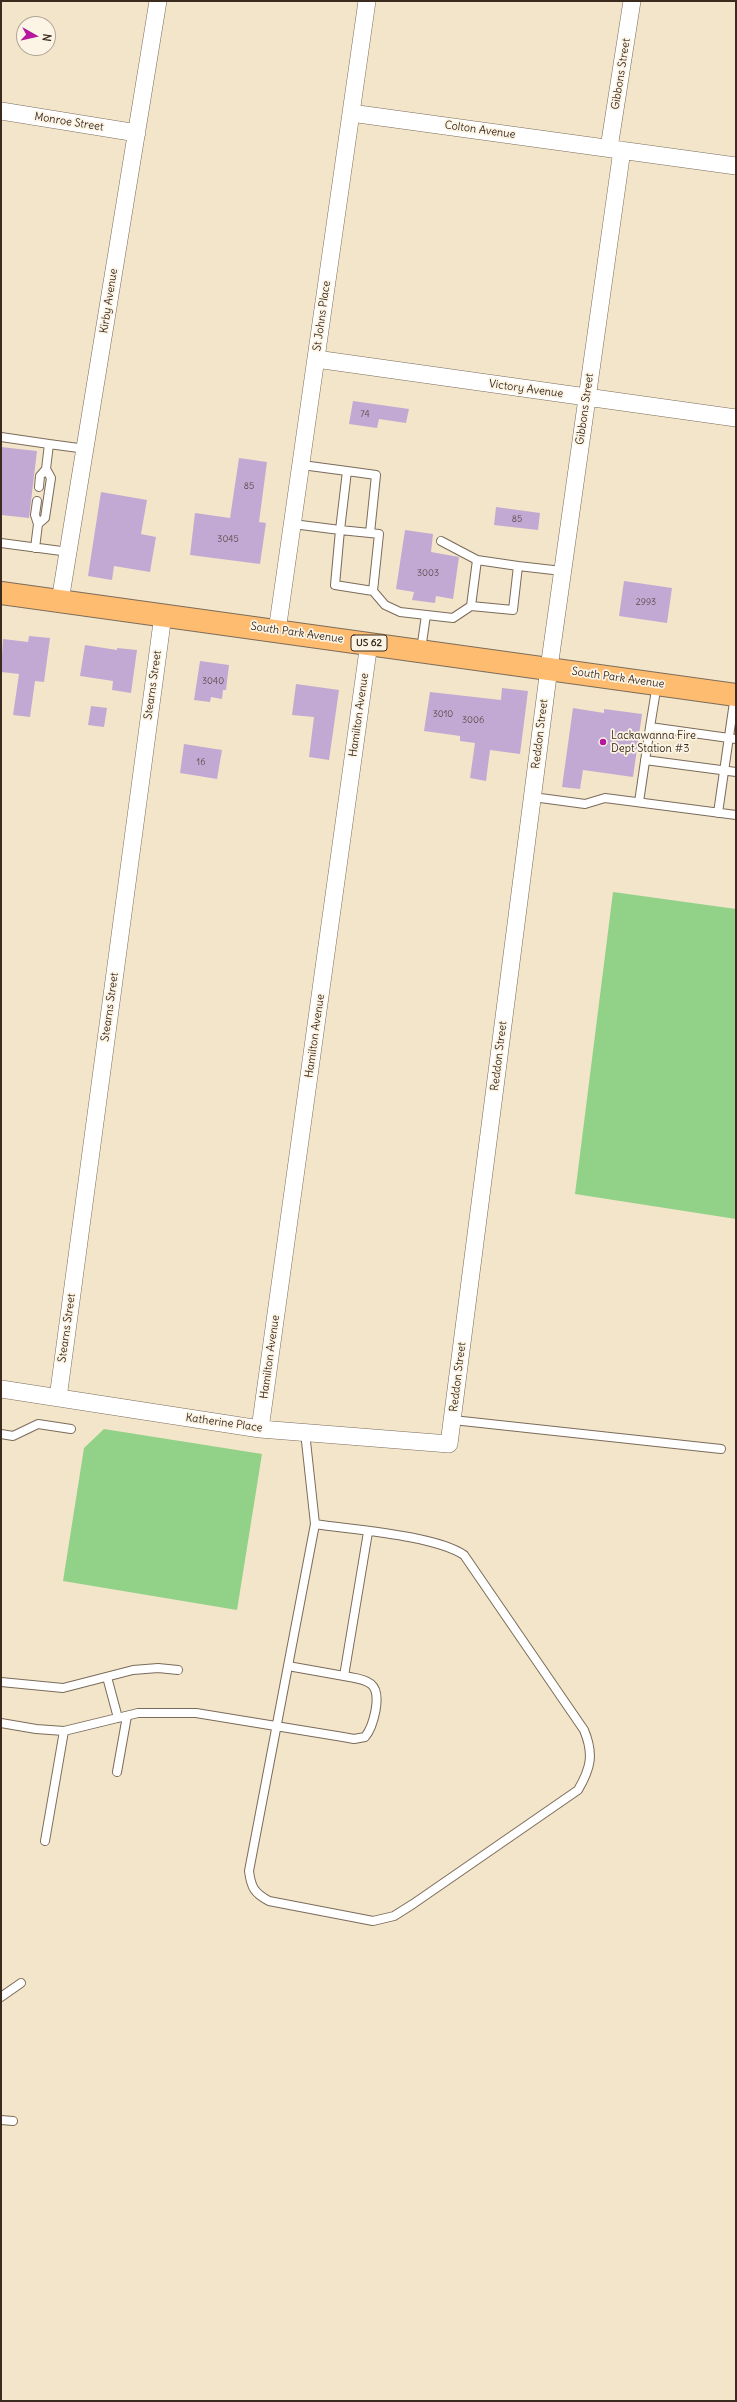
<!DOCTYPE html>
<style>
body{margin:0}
#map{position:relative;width:737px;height:2402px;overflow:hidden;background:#f3e5c9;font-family:Delius,sans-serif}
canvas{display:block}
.frame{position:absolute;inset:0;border:2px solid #3b2a1e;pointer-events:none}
.north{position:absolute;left:16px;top:16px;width:40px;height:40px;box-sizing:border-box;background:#fcf5e5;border:1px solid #afa495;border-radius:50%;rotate:98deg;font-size:11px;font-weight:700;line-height:16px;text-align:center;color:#3b2a1e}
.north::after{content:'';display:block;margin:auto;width:14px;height:18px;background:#b5179e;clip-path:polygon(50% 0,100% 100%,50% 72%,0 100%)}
</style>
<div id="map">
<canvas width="737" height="2402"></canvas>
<div class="frame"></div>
<div class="north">N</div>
</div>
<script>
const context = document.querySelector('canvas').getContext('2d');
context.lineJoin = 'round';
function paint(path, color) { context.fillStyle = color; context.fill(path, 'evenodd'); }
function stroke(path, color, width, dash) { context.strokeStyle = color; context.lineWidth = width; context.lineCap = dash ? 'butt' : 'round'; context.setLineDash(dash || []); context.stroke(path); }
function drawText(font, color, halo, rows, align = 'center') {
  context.font = font + ' Delius,sans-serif'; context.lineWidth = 3.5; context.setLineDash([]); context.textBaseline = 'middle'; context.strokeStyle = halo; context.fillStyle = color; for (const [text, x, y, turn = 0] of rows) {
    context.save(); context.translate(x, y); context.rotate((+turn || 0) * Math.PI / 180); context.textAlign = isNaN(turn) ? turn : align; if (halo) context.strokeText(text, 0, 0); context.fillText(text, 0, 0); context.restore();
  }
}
paint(new Path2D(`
 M 613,892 L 736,909 L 736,1219 L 575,1194 Z
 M 104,1429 L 262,1454 L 237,1610 L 63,1581 L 84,1448 Z`), '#92d288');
paint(new Path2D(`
 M 353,401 L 409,409 L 406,423 L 379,419 L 377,428 L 349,424 Z
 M 1,447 L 37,451 L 29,518 L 1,515 Z
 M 239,458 L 267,462 L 259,522 L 266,523 L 260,564 L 190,555 L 195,513 L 230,518 Z
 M 101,492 L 147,500 L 141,534 L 156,537 L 150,572 L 114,566 L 112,580 L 88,576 Z
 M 496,507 L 540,513 L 538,530 L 494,525 Z
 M 405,530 L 433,534 L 431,552 L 459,557 L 453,599 L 436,596 L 435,603 L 412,600 L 414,592 L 396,589 Z
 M 624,581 L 672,588 L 667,623 L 619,616 Z
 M 29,636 L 50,638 L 44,682 L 35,681 L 30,717 L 13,715 L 19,674 L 1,672 L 3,639 L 28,642 Z
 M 85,645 L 117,650 L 117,648 L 137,650 L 131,693 L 112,690 L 113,681 L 80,676 Z
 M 200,661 L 229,665 L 226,690 L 223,690 L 222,699 L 211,697 L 210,702 L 194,700 Z
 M 296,684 L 339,690 L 329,760 L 309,757 L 314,717 L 292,715 Z
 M 502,688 L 528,691 L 520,754 L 490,750 L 486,781 L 470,778 L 475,743 L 460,741 L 460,736 L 424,731 L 430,692 L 501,700 Z
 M 91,706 L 107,708 L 104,727 L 88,725 Z
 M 573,708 L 604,713 L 604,709 L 642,714 L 633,777 L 583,770 L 580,789 L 562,787 Z
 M 184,744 L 222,750 L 217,779 L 180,773 Z`), '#c2a9d3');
const service = new Path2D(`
 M 1,437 L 49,444
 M 302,465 L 347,471
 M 39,487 L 40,476 L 46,469 L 49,444 L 86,449
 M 38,524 L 45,518 L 51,478 L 46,469
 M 293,524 L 340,530 L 347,471 L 376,475 L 370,533 L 379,534 L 373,591 L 335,585 L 340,530 L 370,533
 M 1,543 L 69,552
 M 35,548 L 38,524 L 35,515 L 37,501
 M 518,566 L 562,571
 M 373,591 L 385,605 L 400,612 L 453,618 L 471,606 L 513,610 L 518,566 L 477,560 L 441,541
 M 471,606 L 477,560
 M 421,650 L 426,615
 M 650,727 L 657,684
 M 645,760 L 736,772
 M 533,797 L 585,804 L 605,798 L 736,815
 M 639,802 L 650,727 L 736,739
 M 718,813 L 735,695
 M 453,1420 L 721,1449
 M 305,1432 L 315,1524 L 249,1871 C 251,1887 254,1893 269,1901 L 373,1921 L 394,1916 L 413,1904 L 578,1790 C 591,1768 594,1754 584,1730 L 464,1555 C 434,1535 354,1530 315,1524
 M 1,1434 L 13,1436 L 38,1424 L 71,1429
 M 288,1666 L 344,1676 L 368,1532
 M 107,1677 L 118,1718
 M 1,1682 L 63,1688 L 133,1670 L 158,1668 L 178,1670
 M 1,1723 L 36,1729 L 64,1731 L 138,1713 L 196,1713 L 343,1737 L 354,1739 L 365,1737 C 373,1727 383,1694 371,1684 C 363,1678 353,1678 344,1676
 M 117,1772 L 127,1716
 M 45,1841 L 64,1731
 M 1,1997 L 21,1983
 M 1,2120 L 13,2121`);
const minor = new Path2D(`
 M 1,111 L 137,133
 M 351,113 L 736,166
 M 609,148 L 632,1
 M 316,359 L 736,418
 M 60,601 L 158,1
 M 277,631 L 367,1
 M 1,1389 L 260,1429 L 449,1444 L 549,668 L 622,150
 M 58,1398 L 163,615
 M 260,1429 L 369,643`);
const primary = new Path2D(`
 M 1,593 L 736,695`);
stroke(service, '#7b6b5a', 10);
stroke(minor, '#7b6b5a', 18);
stroke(primary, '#7b6b5a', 24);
stroke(service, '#fff', 8);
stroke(minor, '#fff', 17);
stroke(primary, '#febc70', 22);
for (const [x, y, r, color] of [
 [603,742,4,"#b5179e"]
]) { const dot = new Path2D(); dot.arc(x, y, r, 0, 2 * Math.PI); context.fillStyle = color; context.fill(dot); stroke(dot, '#fcf5e5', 1.5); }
drawText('9px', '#5d4a4b', null, [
 ["74",365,414],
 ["85",249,486],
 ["85",517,519],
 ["3045",228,539],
 ["3003",428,573],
 ["2993",646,602],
 ["3040",213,681],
 ["3010",443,714],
 ["3006",473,720],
 ["16",201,762]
]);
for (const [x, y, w] of [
 [369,643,36]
]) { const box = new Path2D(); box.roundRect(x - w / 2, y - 8, w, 16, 3); context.fillStyle = '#fcf5e5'; context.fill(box); stroke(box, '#3b2a1e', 1); }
drawText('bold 10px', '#3b2a1e', null, [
 ["US 62",369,643]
]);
drawText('11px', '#3b2a1e', '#fcf5e5', [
 ["Gibbons Street",621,74,-81],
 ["Monroe Street",69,122,9],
 ["Colton Avenue",480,130,8],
 ["Kirby Avenue",109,301,-81],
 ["St Johns Place",322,316,-82],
 ["Victory Avenue",526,389,8],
 ["Gibbons Street",585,409,-82],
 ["South Park Avenue",297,633,8],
 ["South Park Avenue",618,678,8],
 ["Stearns Street",153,685,-82],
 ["Hamilton Avenue",359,715,-82],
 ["Reddon Street",540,734,-83],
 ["Stearns Street",110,1007,-82],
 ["Hamilton Avenue",315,1036,-82],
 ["Reddon Street",499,1056,-83],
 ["Stearns Street",67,1328,-82],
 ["Hamilton Avenue",270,1357,-82],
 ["Reddon Street",458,1377,-83],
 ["Katherine Place",224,1423,8]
]);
drawText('11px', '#3b2a1e', '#fcf5e5', [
 ["Lackawanna Fire",611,736],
 ["Dept Station #3",611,749]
], 'left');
</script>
